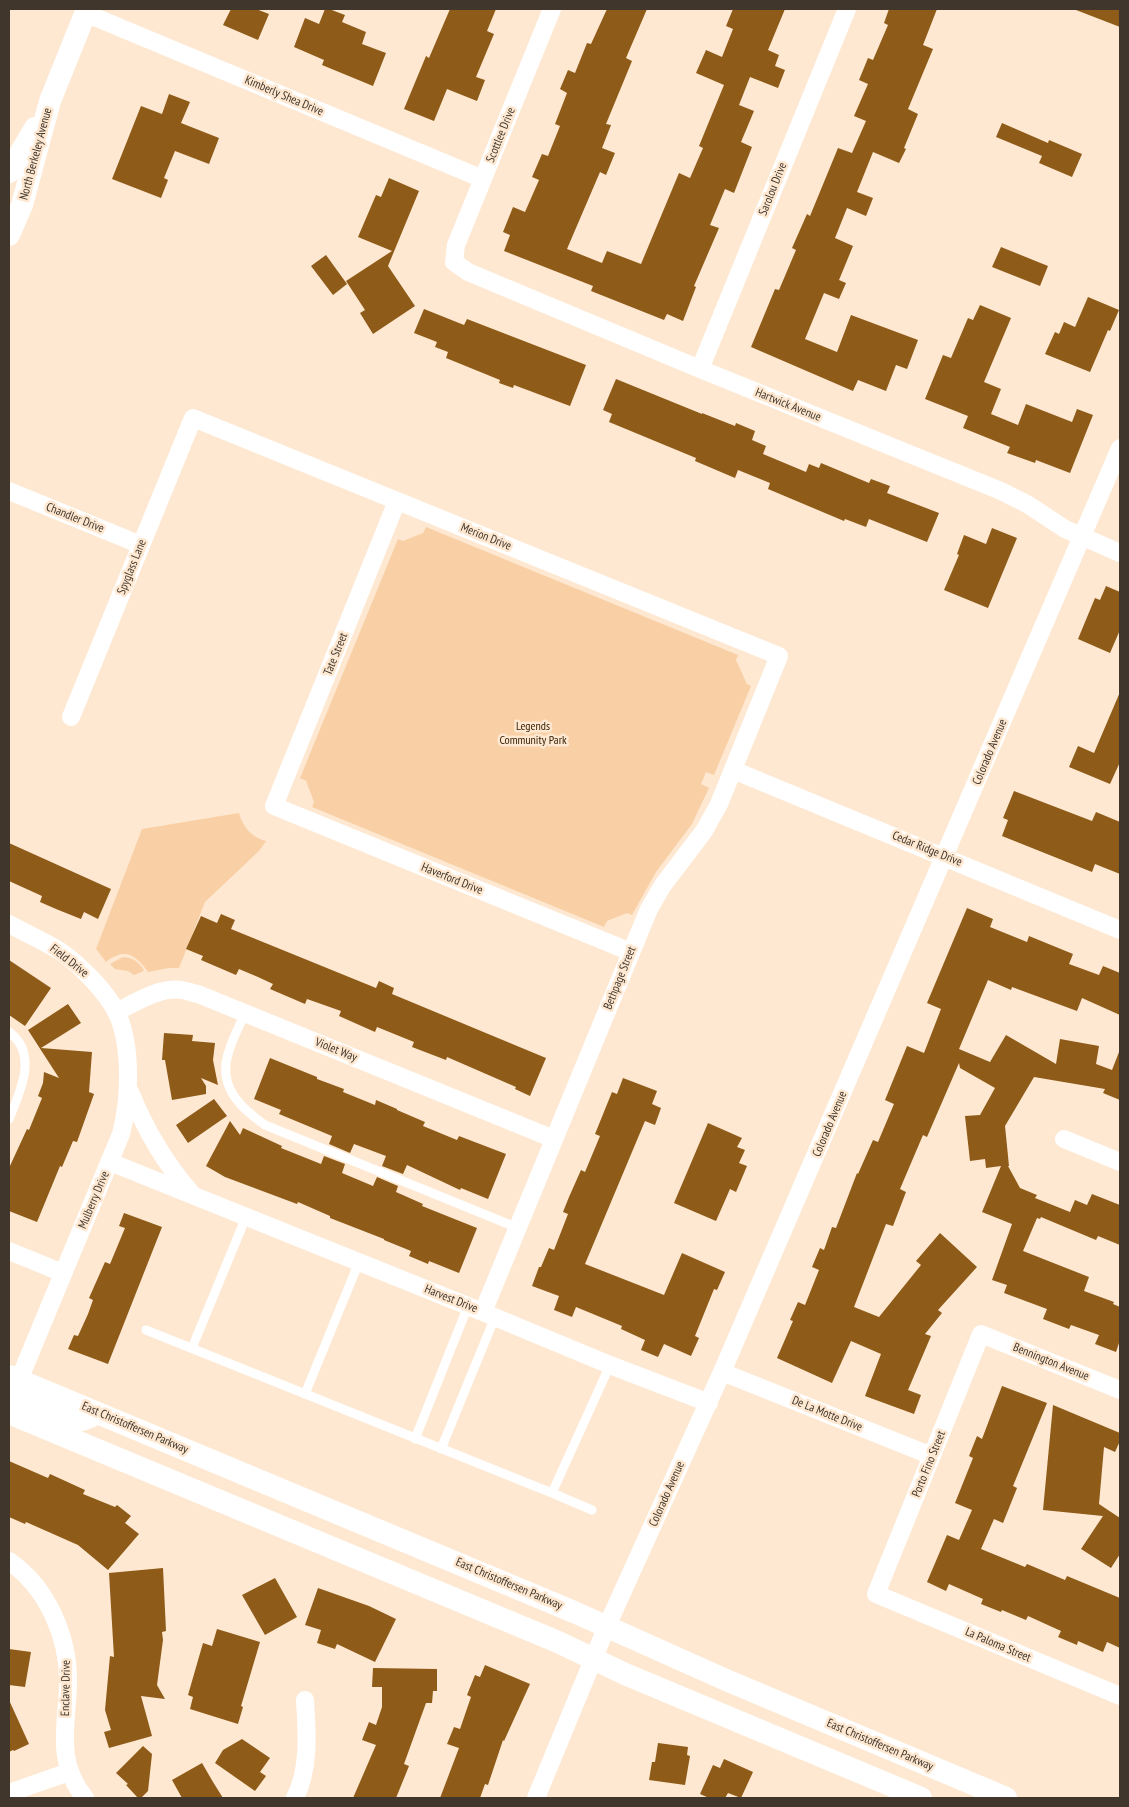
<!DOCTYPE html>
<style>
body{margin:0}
#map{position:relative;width:1129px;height:1807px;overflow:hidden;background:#fee8d1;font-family:"PT Sans Narrow",sans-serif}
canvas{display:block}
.frame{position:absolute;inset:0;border:10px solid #41362b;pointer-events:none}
</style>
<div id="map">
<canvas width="1129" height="1807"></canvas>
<div class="frame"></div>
</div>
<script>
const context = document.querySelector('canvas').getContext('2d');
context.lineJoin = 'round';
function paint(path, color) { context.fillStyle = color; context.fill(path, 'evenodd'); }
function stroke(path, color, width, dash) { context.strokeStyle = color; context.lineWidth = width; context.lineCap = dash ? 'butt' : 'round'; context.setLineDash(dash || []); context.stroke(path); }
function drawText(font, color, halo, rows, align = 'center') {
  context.font = font + ' "PT Sans Narrow",sans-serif'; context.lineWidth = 5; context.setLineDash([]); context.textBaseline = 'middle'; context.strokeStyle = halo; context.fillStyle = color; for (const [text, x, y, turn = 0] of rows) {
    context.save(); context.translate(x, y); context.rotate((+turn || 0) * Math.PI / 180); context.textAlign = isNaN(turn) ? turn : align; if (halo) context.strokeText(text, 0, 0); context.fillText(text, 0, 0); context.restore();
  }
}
paint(new Path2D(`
 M 426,527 L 738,655 L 736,660 L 747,684 L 751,686 L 714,775 L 706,772 L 701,784 L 709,788 L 692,824 L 656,872 L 632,915 L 627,913 L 607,921 L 604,927 L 312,807 L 314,802 L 306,781 L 300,778 L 398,539 L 403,541 L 423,533 Z
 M 239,813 C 243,827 251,837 266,841 L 259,851 L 205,902 L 179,968 L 169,968 L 148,972 C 136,955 125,947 106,962 L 96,949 L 142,829 Z
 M 123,957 C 133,958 140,962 144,971 L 134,975 L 128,971 L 115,969 L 110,964 Z`), '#f9d0a6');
paint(new Path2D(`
 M 231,9 L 256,9 L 269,14 L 258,40 L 223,25 Z
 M 325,9 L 329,9 L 345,15 L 342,22 L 366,32 L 362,44 L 386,53 L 373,86 L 322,65 L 324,60 L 294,47 L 305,18 L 319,24 Z
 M 450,9 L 496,9 L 487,31 L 494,34 L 476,77 L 485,80 L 477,101 L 447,89 L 434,121 L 404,109 L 426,56 L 429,58 Z
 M 607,9 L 647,9 L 626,58 L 632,61 L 606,124 L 611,125 L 602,148 L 615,153 L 606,175 L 600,172 L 567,249 L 602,263 L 607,251 L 641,264 L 679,173 L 690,178 L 703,148 L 699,146 L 724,85 L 696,73 L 706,50 L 722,57 L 733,29 L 726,26 L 733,9 L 785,9 L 768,50 L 779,55 L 775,66 L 785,70 L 778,88 L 750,77 L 739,105 L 754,111 L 741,142 L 752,147 L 734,193 L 725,189 L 710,225 L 719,228 L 694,286 L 696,287 L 683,321 L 667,314 L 664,320 L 591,291 L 593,286 L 504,251 L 510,235 L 503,232 L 513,207 L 525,212 L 539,180 L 532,177 L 542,154 L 548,156 L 560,126 L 555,124 L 567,93 L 560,89 L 568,70 L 575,73 L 587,43 L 591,44 Z
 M 889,9 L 937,9 L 923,45 L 933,49 L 908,109 L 918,114 L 904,148 L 906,149 L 899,163 L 873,152 L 857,192 L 873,198 L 866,216 L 847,208 L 835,238 L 853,246 L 839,280 L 846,283 L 839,299 L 824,293 L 805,339 L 837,352 L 851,315 L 918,340 L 907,369 L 896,365 L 886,391 L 858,380 L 853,391 L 751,347 L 775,289 L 779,290 L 796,250 L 792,248 L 807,214 L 810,216 L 838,148 L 852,153 L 866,121 L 854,116 L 868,84 L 859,80 L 868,58 L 873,60 L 888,25 L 884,23 Z
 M 1076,9 L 1120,9 L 1120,27 L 1076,10 Z
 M 169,94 L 190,102 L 181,123 L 219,138 L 209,164 L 175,151 L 164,178 L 168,180 L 161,198 L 112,179 L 141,106 L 162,114 Z
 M 1002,123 L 1048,143 L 1049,140 L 1082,154 L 1072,177 L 1039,163 L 1042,156 L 996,137 Z
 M 389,178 L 419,191 L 388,266 L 415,306 L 373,334 L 360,313 L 365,310 L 346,281 L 392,251 L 358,237 L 376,195 L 381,197 Z
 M 1001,247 L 1048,266 L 1040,286 L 992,267 Z
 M 326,255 L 347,284 L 333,295 L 311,266 Z
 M 1088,297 L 1119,310 L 1110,331 L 1108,330 L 1090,372 L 1045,354 L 1055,332 L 1059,334 L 1064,322 L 1075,327 Z
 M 980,305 L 1011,318 L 984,382 L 1001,389 L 991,414 L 1018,425 L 1026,404 L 1072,422 L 1077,409 L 1093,415 L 1070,473 L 1036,460 L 1035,463 L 1007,453 L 1010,447 L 963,428 L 968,416 L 925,399 L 943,355 L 951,358 L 968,318 L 973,320 Z
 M 424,309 L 464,325 L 467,319 L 586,365 L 570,406 L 514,385 L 513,388 L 499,383 L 500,380 L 446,358 L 448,352 L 435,347 L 437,342 L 414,333 Z
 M 616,379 L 702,414 L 702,413 L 735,426 L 736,423 L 755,431 L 752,440 L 766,446 L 763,454 L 806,472 L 809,464 L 819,468 L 821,463 L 869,483 L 871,479 L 890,486 L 887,493 L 939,513 L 927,542 L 869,519 L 866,527 L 845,519 L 844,521 L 768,489 L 770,483 L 738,470 L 735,478 L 695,461 L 696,458 L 609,422 L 612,414 L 603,410 Z
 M 992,528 L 1017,538 L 988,608 L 944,590 L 959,555 L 957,554 L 964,535 L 986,544 Z
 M 1106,586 L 1120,592 L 1120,630 L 1110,653 L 1078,639 L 1095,598 L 1100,600 Z
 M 1120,692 L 1120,762 L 1110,784 L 1069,767 L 1078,746 L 1094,753 Z
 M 1014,791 L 1092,821 L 1096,812 L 1120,822 L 1120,874 L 1095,864 L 1092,872 L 1002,836 L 1008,820 L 1003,818 Z
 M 9,843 L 111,889 L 98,919 L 84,912 L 81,919 L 56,909 L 40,902 L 42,896 L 9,881 Z
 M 967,908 L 993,919 L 990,927 L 1027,942 L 1029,936 L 1073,954 L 1069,964 L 1099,975 L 1103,966 L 1120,973 L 1120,1015 L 1082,998 L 1077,1011 L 1012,987 L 1011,990 L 988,980 L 959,1049 L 990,1062 L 1006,1035 L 1056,1064 L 1060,1039 L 1099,1046 L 1096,1064 L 1112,1070 L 1119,1052 L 1120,1052 L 1120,1100 L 1103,1093 L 1105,1089 L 1034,1077 L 1005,1126 L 1009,1166 L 1008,1166 L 1020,1188 L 1037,1195 L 1035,1198 L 1070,1212 L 1075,1200 L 1087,1205 L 1092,1194 L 1120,1205 L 1120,1245 L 1098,1236 L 1096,1240 L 1041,1217 L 1040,1219 L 1037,1218 L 1023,1251 L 1089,1277 L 1084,1291 L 1114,1302 L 1113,1304 L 1120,1307 L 1120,1340 L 1116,1352 L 1095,1344 L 1099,1335 L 1071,1325 L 1069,1329 L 1043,1319 L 1047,1309 L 1004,1293 L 1007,1285 L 992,1280 L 1012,1224 L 982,1212 L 1001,1166 L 986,1168 L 985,1159 L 970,1161 L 965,1116 L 980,1115 L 995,1088 L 960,1068 L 959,1063 L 927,1137 L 923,1135 L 900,1189 L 906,1192 L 893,1226 L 886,1224 L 854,1307 L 879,1317 L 921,1265 L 916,1261 L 940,1233 L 977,1267 L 938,1310 L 942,1313 L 925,1334 L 931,1336 L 908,1390 L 921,1395 L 914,1414 L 865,1396 L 881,1354 L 851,1341 L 832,1383 L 777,1358 L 793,1321 L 790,1320 L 798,1302 L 805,1305 L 819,1270 L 812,1267 L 820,1248 L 824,1250 L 832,1227 L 836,1228 L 857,1173 L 858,1174 L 873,1140 L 878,1142 L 894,1104 L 885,1100 L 907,1046 L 924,1053 L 941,1009 L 927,1003 Z
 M 221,914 L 235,920 L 231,929 L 376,988 L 379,981 L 394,988 L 392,994 L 546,1058 L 530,1096 L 515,1089 L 516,1087 L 447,1057 L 446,1060 L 412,1047 L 414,1042 L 377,1027 L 375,1032 L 339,1016 L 341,1011 L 307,999 L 305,1004 L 270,989 L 273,984 L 258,977 L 239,969 L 236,975 L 201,960 L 203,956 L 186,949 L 201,916 L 217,923 Z
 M 9,960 L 51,988 L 25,1026 L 9,1015 Z
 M 68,1004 L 81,1023 L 41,1048 L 92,1052 L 89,1092 L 94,1094 L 77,1142 L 73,1141 L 62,1167 L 60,1166 L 37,1222 L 9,1211 L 9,1168 L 27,1129 L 29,1130 L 42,1098 L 38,1096 L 43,1083 L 44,1072 L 59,1078 L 28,1030 Z
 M 164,1033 L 193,1035 L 192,1041 L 215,1043 L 213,1060 L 218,1085 L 201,1078 L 206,1086 L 206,1094 L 172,1100 L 165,1060 L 162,1060 Z
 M 270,1058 L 317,1077 L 317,1079 L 344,1089 L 343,1092 L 375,1105 L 376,1100 L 397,1109 L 397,1110 L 425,1122 L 423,1126 L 457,1140 L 459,1136 L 506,1154 L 488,1199 L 461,1188 L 460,1190 L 407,1165 L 403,1174 L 382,1166 L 386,1156 L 354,1144 L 350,1153 L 329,1144 L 332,1136 L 279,1114 L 281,1110 L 254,1099 Z
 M 623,1078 L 657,1091 L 652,1104 L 661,1108 L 655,1125 L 645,1121 L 585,1264 L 664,1295 L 682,1253 L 725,1272 L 717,1290 L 714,1289 L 695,1336 L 699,1338 L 691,1356 L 664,1344 L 658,1357 L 641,1350 L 645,1340 L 621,1329 L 622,1326 L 576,1307 L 572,1317 L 554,1310 L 559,1296 L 532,1286 L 539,1267 L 541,1267 L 549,1248 L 554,1250 L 568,1214 L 563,1212 L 569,1197 L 581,1170 L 585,1172 L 600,1136 L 595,1134 L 612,1092 L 617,1094 Z
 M 214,1099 L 227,1116 L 188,1143 L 176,1125 Z
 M 230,1121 L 240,1135 L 243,1128 L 282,1146 L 281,1148 L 321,1164 L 324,1156 L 345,1164 L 342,1173 L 373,1186 L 377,1177 L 398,1186 L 396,1192 L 423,1204 L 422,1206 L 477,1228 L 459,1273 L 429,1261 L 428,1264 L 409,1256 L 411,1251 L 384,1240 L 384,1239 L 330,1218 L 330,1216 L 298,1202 L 297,1204 L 225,1177 L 206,1166 Z
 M 708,1123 L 742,1138 L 737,1147 L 745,1150 L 739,1163 L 747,1166 L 736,1192 L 730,1189 L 716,1221 L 674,1203 Z
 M 124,1213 L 162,1227 L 108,1364 L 68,1349 L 74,1335 L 78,1336 L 88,1314 L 93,1300 L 89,1298 L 105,1262 L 110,1264 L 125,1228 L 119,1226 Z
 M 1002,1386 L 1047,1403 L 1013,1486 L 1017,1488 L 1003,1523 L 994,1519 L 981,1549 L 1025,1567 L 1027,1564 L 1065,1580 L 1067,1576 L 1120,1598 L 1120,1648 L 1107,1642 L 1103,1652 L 1078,1641 L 1077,1645 L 1058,1637 L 1061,1631 L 1028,1616 L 1026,1620 L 1002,1610 L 1001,1612 L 981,1604 L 983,1599 L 949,1584 L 946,1591 L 927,1582 L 947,1535 L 959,1540 L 972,1510 L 955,1503 L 973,1458 L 969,1456 L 977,1436 L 982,1439 Z
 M 1053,1405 L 1120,1433 L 1120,1441 L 1115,1452 L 1104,1447 L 1099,1504 L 1120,1518 L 1120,1554 L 1111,1568 L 1081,1549 L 1103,1516 L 1043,1510 Z
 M 9,1461 L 48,1478 L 50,1474 L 85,1490 L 83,1494 L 115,1507 L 117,1505 L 131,1516 L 125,1523 L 139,1534 L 108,1570 L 78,1545 L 26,1522 L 25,1524 L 9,1517 Z
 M 163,1568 L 166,1631 L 162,1632 L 163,1640 L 157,1685 L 165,1699 L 141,1696 L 152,1736 L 109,1748 L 104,1732 L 111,1730 L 105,1710 L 110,1656 L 114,1657 L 109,1573 Z
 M 275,1578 L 297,1617 L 265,1635 L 242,1595 Z
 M 318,1588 L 369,1606 L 396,1619 L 375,1662 L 337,1644 L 335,1649 L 317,1643 L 321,1630 L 305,1625 Z
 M 217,1629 L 260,1642 L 241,1706 L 243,1707 L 238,1724 L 190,1709 L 193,1697 L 188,1695 L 203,1643 L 212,1646 Z
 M 9,1649 L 31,1652 L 25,1687 L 9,1685 Z
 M 485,1665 L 530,1684 L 504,1741 L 503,1740 L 488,1785 L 485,1784 L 480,1798 L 440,1798 L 459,1748 L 447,1744 L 454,1727 L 460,1729 L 471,1697 L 467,1695 L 475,1675 L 480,1677 Z
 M 373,1668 L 437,1669 L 437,1691 L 433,1691 L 432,1703 L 426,1703 L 404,1764 L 409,1766 L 396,1798 L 353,1798 L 376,1745 L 362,1740 L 369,1722 L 376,1725 L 382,1707 L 382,1687 L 372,1687 Z
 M 9,1700 L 29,1744 L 14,1751 L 13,1750 L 9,1752 Z
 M 242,1739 L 270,1758 L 260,1772 L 266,1776 L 255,1791 L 215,1763 L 223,1750 Z
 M 658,1743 L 688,1747 L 687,1755 L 690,1756 L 685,1785 L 649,1780 L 652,1762 L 655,1762 Z
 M 143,1746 L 152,1754 L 148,1791 L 141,1798 L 138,1798 L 126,1785 L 128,1784 L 116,1773 Z
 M 724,1759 L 753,1772 L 741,1798 L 728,1793 L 725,1798 L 709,1798 L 700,1794 L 713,1765 L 720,1768 Z
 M 202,1763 L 213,1782 L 223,1798 L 182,1798 L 172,1780 Z`), '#8e5b18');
stroke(new Path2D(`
 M 245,1013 C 239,1027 230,1043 227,1058 C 220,1089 242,1109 265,1125 L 518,1228
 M 9,1032 C 39,1054 20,1092 9,1119
 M 146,1330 L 552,1493
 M 192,1348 L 246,1217
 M 305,1394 L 359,1262
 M 415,1439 L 468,1306
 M 441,1449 L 495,1317
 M 592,1510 L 552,1493 L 610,1365`), '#fff', 9);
stroke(new Path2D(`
 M 552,9 L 456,245 L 454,262 L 468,272 L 700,369 L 1001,491 L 1027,504 L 1065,529 L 1120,553
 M 85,13 L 483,179
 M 700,369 L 847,9
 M 9,491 L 141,545
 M 397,501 L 274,806 L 631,952
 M 71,717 L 193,418 L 779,656 L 719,804 L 704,831 L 663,885 L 649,909 L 483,1312
 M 733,770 L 1120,930
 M 9,924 C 26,933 43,941 60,951 C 80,965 106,991 117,1013 C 132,1046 130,1099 121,1134 L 19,1380
 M 116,1012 C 135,1003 160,986 182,990 C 188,991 193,993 198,994 L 554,1139
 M 130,1092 C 145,1129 164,1162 191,1193
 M 1064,1139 L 1120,1162
 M 110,1162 L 468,1306 L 610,1365 L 709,1403
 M 9,1251 L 63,1273
 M 722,1372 L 932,1456
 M 1120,1390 L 981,1334 L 876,1594 L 1120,1696
 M 9,1561 C 48,1588 69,1638 68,1684 C 67,1727 55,1761 85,1798
 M 9,1793 L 69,1772
 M 295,1798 C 310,1768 307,1732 305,1700
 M 536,1798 L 607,1626 L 722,1372 L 1120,448`), '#fff', 18);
stroke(new Path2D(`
 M 9,172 L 35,128
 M 9,235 L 22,205 L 50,101 L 87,9
 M 9,1376 L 574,1612 L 726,1680 L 1006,1798
 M 9,1394 L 70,1418 L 82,1420 L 92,1416
 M 9,1413 L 558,1642 L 625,1674 L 921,1798`), '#fff', 22);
drawText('12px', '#41362b', '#fee8d1', [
 ["Kimberly Shea Drive",284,96,23],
 ["Scottlee Drive",501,135,-68],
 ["North Berkeley Avenue",36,154,-75],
 ["Sarolou Drive",773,189,-68],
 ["Hartwick Avenue",788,405,22],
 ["Chandler Drive",75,518,22],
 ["Merion Drive",486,537,22],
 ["Spyglass Lane",132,567,-68],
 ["Tate Street",336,654,-68],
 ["Colorado Avenue",990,752,-67],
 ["Cedar Ridge Drive",927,849,22],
 ["Haverford Drive",452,879,22],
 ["Field Drive",69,961,38],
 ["Bethpage Street",620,978,-68],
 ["Violet Way",336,1050,22],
 ["Colorado Avenue",830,1124,-67],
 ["Mulberry Drive",94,1200,-67],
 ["Harvest Drive",451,1299,22],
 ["Bennington Avenue",1051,1362,22],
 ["De La Motte Drive",827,1414,22],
 ["East Christoffersen Parkway",135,1428,23],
 ["Porto Fino Street",929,1464,-68],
 ["Colorado Avenue",667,1494,-66],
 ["East Christoffersen Parkway",509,1584,23],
 ["La Paloma Street",998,1645,23],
 ["Enclave Drive",66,1688,-89],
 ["East Christoffersen Parkway",880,1745,23]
]);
drawText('12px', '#3a2307', '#fee8d1', [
 ["Legends",533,727],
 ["Community Park",533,741]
]);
</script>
